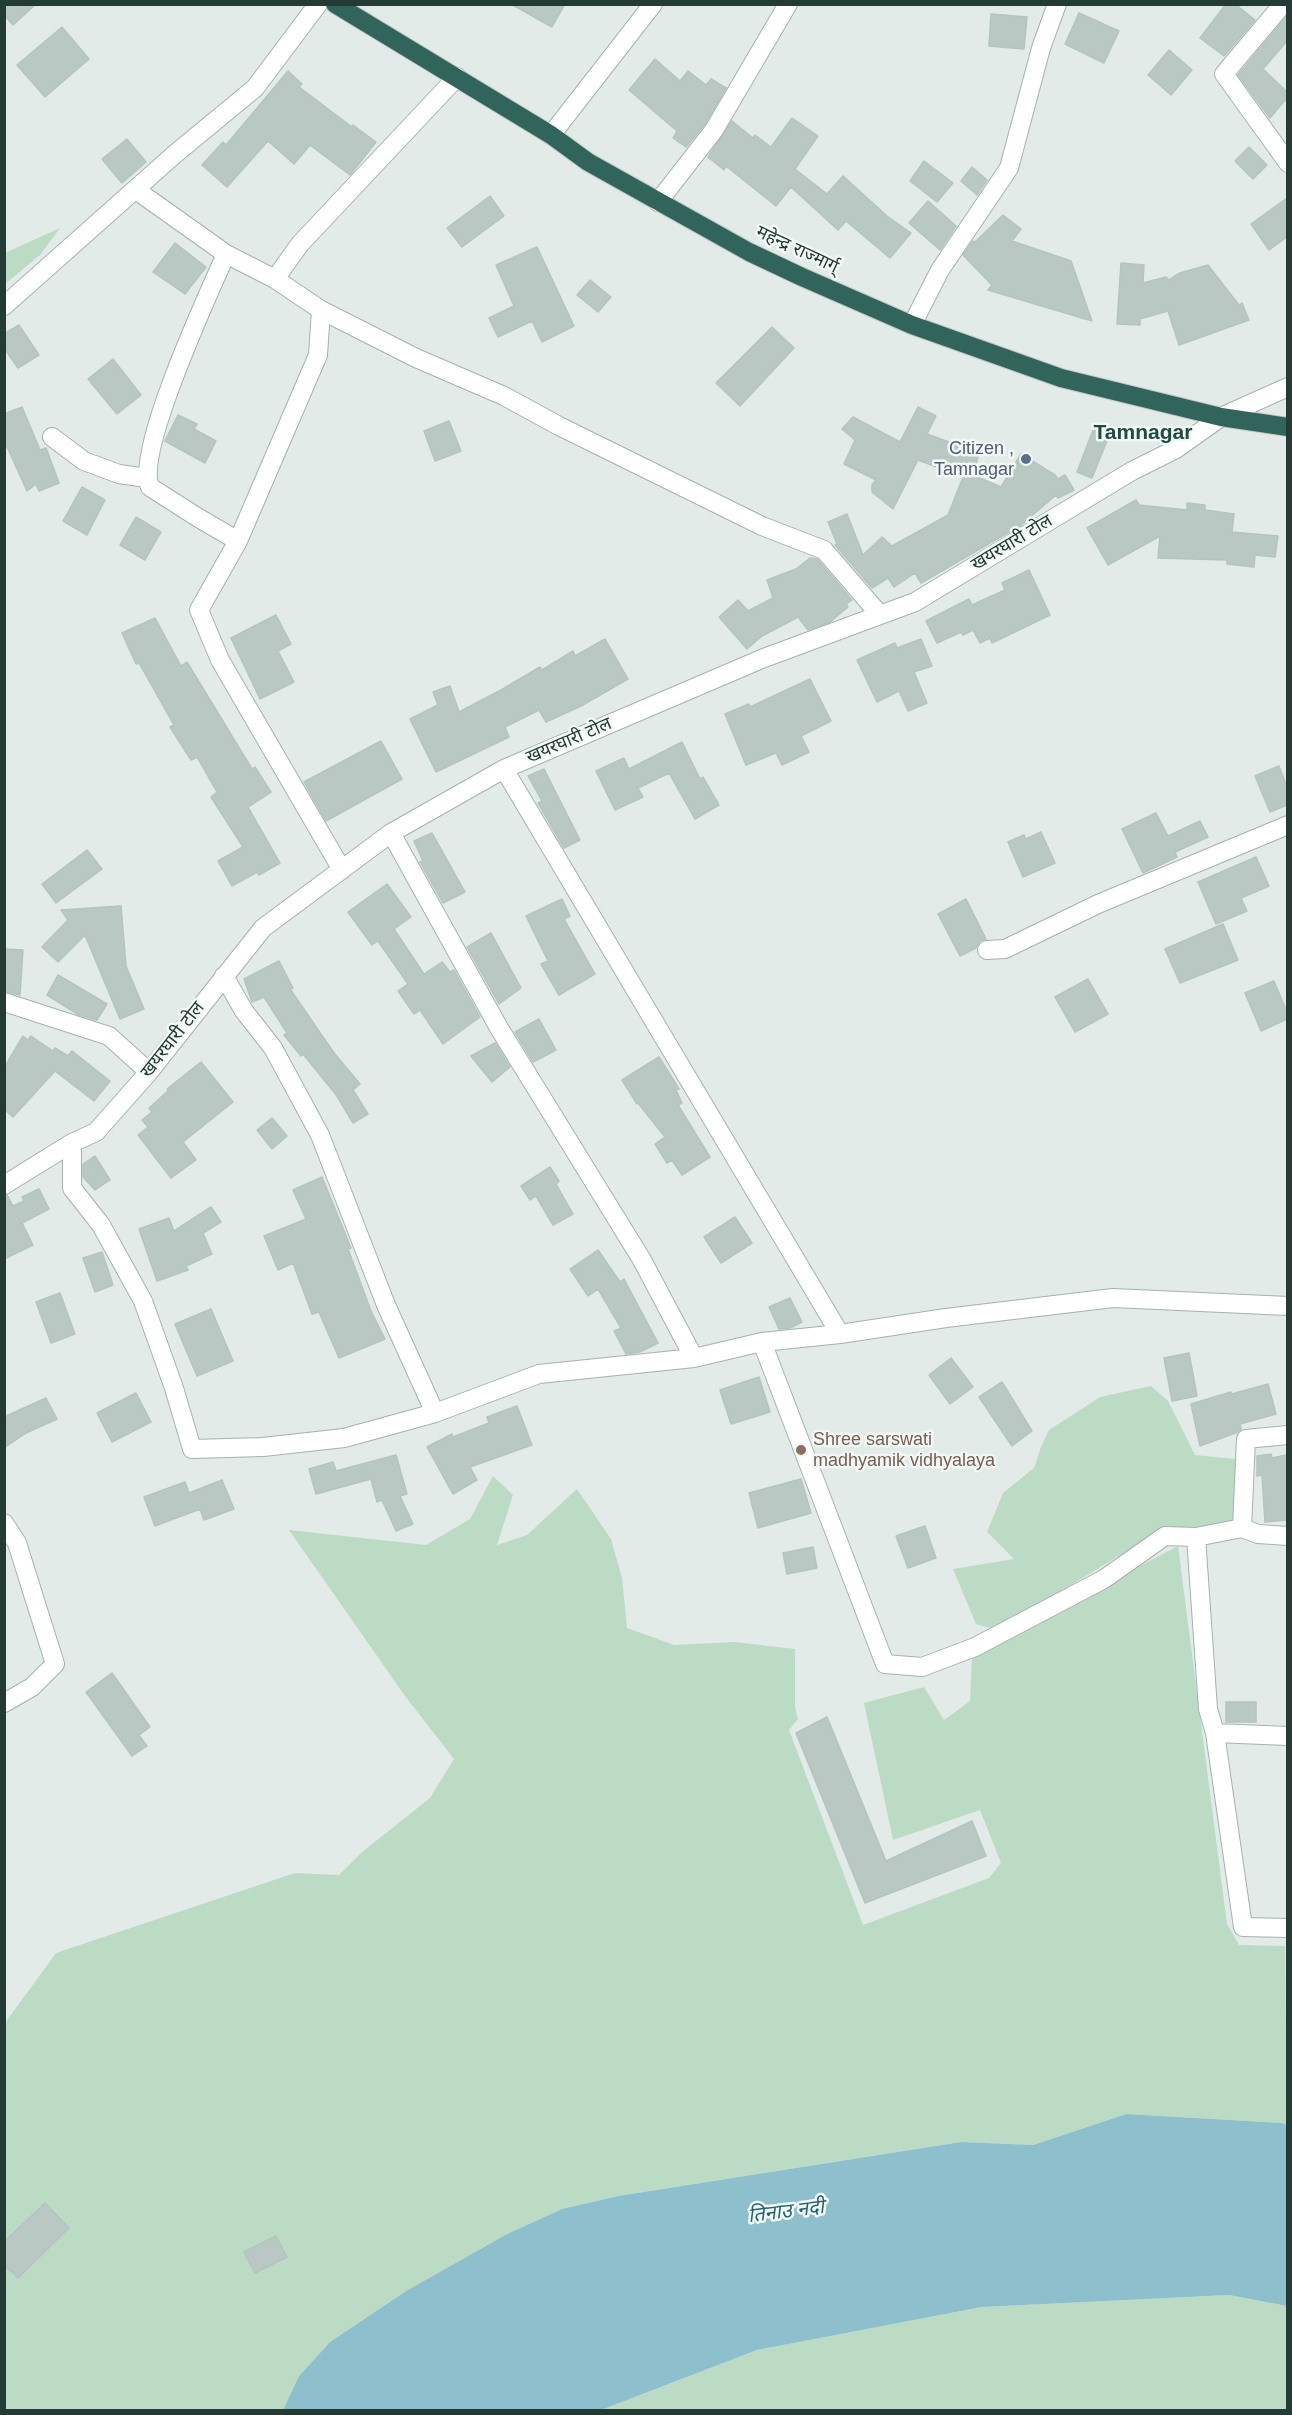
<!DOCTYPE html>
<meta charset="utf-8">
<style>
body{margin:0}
#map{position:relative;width:1292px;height:2415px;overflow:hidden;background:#e2ebe7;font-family:Helvetica,sans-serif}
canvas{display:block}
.frame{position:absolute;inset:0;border:6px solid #233a35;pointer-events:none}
</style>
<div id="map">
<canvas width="1292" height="2415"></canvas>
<div class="frame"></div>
</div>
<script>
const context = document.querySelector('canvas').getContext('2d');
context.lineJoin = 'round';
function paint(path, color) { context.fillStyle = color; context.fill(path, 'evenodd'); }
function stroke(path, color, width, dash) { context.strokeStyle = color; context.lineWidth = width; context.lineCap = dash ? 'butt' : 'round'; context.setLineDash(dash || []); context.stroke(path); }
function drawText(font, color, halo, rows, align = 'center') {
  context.font = font + ' Helvetica,"Noto Sans Devanagari",sans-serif'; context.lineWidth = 5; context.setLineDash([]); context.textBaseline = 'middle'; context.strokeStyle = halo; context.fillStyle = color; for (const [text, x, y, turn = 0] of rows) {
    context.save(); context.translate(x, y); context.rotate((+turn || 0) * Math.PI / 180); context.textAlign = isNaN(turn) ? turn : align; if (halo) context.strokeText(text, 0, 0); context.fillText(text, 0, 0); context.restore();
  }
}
paint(new Path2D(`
 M 60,228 L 40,255 L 5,284 L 5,253 Z
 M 1151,1386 L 1168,1401 L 1195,1455 L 1235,1459 L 1236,1521 L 1206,1529 L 1163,1529 L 997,1630 L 976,1624 L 953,1569 L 1014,1559 L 987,1532 L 1003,1493 L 1034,1468 L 1041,1447 L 1049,1430 L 1100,1397 Z
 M 493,1476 L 513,1495 L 497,1545 L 527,1535 L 577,1489 L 611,1539 L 622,1578 L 627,1628 L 674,1645 L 735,1642 L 795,1649 L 795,1708 L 798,1719 L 789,1730 L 863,1925 L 989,1878 L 1001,1863 L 980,1810 L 893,1840 L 864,1703 L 924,1687 L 944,1720 L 970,1701 L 972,1659 L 1070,1608 L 1134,1569 L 1178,1546 L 1227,1924 L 1239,1945 L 1285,1946 L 1287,2125 L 1282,2123 L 1126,2114 L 1033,2145 L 961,2142 L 618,2196 L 562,2209 L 507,2234 L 406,2291 L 330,2342 L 299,2376 L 283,2410 L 5,2410 L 5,2023 L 56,1953 L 295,1873 L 339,1875 L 361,1853 L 430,1798 L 454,1759 L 405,1696 L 289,1530 L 426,1545 L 470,1519 Z
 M 1229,2295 L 1287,2306 L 1287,2410 L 601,2410 L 757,2350 L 982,2307 Z`), '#bcdbc5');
paint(new Path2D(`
 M 1126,2114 L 1282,2123 L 1287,2125 L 1287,2306 L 1229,2295 L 982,2307 L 757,2350 L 601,2410 L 283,2410 L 299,2376 L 330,2342 L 406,2291 L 507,2234 L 562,2209 L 618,2196 L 961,2142 L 1033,2145 Z`), '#8dc0cc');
const building = new Path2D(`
 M 4,4 L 36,4 L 13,25 L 4,15 Z
 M 511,4 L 565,4 L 552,27 Z
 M 1226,4 L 1235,4 L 1255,20 L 1224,56 L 1200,38 Z
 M 1079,13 L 1119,31 L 1104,63 L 1065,44 Z
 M 991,14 L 1027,17 L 1024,49 L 989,46 Z
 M 1287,16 L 1287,41 L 1263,69 L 1287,92 L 1287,98 L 1270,118 L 1238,75 Z
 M 62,27 L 89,59 L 45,97 L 17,65 Z
 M 1169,50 L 1192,70 L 1171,95 L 1148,75 Z
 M 655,59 L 680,81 L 688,71 L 706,85 L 711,79 L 726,88 L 705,124 L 686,147 L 673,138 L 677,131 L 629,90 Z
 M 288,71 L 302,84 L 299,87 L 352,127 L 353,125 L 376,142 L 350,175 L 310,145 L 294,164 L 268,141 L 227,187 L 202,165 L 223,142 L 226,145 Z
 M 792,118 L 818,136 L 795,169 L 827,194 L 843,176 L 887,216 L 911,233 L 890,258 L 846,221 L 838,230 L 791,187 L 776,206 L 726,166 L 724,170 L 708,157 L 732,121 L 753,138 L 755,135 L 771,147 Z
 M 127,139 L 146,162 L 122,183 L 102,159 Z
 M 1249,147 L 1267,165 L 1253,179 L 1235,161 Z
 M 924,161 L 953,183 L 937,202 L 910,181 Z
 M 972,167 L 987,180 L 977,195 L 961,181 Z
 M 490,196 L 504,216 L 462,247 L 447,228 Z
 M 1287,198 L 1287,237 L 1269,250 L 1251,224 Z
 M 928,201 L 956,226 L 940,250 L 909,223 Z
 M 1003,215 L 1021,229 L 1012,241 L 1071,261 L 1092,321 L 988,290 L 992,285 L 963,255 L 973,241 L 975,242 Z
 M 175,243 L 206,267 L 185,294 L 153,272 Z
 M 537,247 L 574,326 L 542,342 L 532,321 L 498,337 L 489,318 L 514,306 L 496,265 Z
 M 1121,263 L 1144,265 L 1143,283 L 1166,277 L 1169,280 L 1180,273 L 1208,265 L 1239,305 L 1242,303 L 1249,320 L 1179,345 L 1168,311 L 1140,319 L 1140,325 L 1117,324 Z
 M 590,280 L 611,297 L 598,312 L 577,295 Z
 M 19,325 L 39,355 L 18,368 L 4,348 L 4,334 Z
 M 772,327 L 794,348 L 740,406 L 716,383 Z
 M 113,359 L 141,395 L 117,414 L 88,379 Z
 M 22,407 L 40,450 L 46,448 L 59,483 L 39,491 L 36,484 L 27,491 L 4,440 L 4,414 Z
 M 918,407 L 936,416 L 927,434 L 979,453 L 973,475 L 1001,487 L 1021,454 L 1055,475 L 1058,479 L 1065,475 L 1074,490 L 1058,498 L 1056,495 L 1021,525 L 921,583 L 915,573 L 894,587 L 888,578 L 872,588 L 835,545 L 837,544 L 828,522 L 847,514 L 863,555 L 882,537 L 892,546 L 948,515 L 963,477 L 918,460 L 893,509 L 872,492 L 872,485 L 876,480 L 844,464 L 855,440 L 842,429 L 853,417 L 900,442 Z
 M 178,415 L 197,424 L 194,429 L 216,441 L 205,463 L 165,441 Z
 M 449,421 L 461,451 L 435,461 L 424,431 Z
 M 1095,425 L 1111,431 L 1092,478 L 1077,472 Z
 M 82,487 L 105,500 L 87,535 L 63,521 Z
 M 1136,500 L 1139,505 L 1187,510 L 1187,503 L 1205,505 L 1205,510 L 1234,514 L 1232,532 L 1278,536 L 1275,557 L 1255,555 L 1254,567 L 1227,564 L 1227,560 L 1158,558 L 1160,536 L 1108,565 L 1087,528 Z
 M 136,517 L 161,532 L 145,560 L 120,545 Z
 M 810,558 L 817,559 L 852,600 L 846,604 L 848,607 L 830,622 L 808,630 L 798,617 L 762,636 L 747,649 L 719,617 L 738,600 L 748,611 L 773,598 L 767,580 L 796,569 Z
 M 1029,570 L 1050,615 L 992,643 L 990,638 L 980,643 L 973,630 L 963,635 L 961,632 L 937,643 L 926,621 L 969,599 L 972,605 L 1005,590 L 1002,583 Z
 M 276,615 L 291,644 L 278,651 L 294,682 L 260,699 L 231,638 Z
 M 155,618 L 181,666 L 187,662 L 252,769 L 255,767 L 271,792 L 248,807 L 280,863 L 259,875 L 257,872 L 232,886 L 218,861 L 243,847 L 211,797 L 217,792 L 197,757 L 191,760 L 170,727 L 174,725 L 139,663 L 136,664 L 122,633 Z
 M 605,639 L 628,679 L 581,706 L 546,722 L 539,710 L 505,727 L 509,737 L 436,772 L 410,719 L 438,705 L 433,692 L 450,686 L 459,712 L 501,690 L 540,667 L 542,670 L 573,651 L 575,656 Z
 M 921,639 L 932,666 L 914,672 L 927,703 L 908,711 L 899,691 L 877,702 L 857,660 L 895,643 L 897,648 Z
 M 810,679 L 831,721 L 801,736 L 809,752 L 782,765 L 776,753 L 746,765 L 725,714 L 749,704 L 750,707 Z
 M 381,741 L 402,779 L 326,821 L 304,782 Z
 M 682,742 L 700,779 L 703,777 L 719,805 L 695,819 L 669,773 L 638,788 L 643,797 L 615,810 L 596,771 L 624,758 L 629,769 Z
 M 1279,766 L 1287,787 L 1287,805 L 1270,812 L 1255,776 Z
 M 544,769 L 580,840 L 564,848 L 538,803 L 542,801 L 528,776 Z
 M 1156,813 L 1168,836 L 1200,821 L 1208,837 L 1175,852 L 1177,857 L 1143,873 L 1122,829 Z
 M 1041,832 L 1055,863 L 1023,877 L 1008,842 L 1024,835 L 1026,839 Z
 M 432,833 L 465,892 L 443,903 L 420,862 L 423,861 L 414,841 Z
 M 87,850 L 102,869 L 56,903 L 42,884 Z
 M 1256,857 L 1269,886 L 1241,898 L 1247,911 L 1216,924 L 1198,882 Z
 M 387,884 L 411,917 L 394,929 L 424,974 L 442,962 L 450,972 L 454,970 L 480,1017 L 443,1044 L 420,1010 L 414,1014 L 398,991 L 408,984 L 378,941 L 372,945 L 348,912 Z
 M 562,899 L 570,916 L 564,919 L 595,974 L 559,995 L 541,964 L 548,961 L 526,916 Z
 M 966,899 L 986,939 L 980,941 L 976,948 L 960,956 L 938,914 Z
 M 121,906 L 126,966 L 144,1009 L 120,1019 L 85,935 L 58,962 L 42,947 L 68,920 L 61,910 Z
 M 1223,924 L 1238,960 L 1180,983 L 1165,949 Z
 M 491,933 L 521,988 L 499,1004 L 467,947 Z
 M 4,949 L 23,950 L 20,995 L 4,991 Z
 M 279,961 L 293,988 L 290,989 L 334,1053 L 360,1084 L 353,1090 L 368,1114 L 353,1123 L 337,1096 L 303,1054 L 301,1056 L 284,1035 L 287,1033 L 264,997 L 252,1002 L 244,979 Z
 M 58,975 L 107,1004 L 97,1020 L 79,1015 L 47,995 Z
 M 1088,979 L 1108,1014 L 1075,1032 L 1055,997 Z
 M 1274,981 L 1287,1012 L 1287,1019 L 1261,1031 L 1245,993 Z
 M 539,1019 L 556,1050 L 533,1062 L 515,1032 Z
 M 23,1036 L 28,1040 L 31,1036 L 53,1051 L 55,1048 L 68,1056 L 72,1051 L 110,1081 L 94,1101 L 55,1071 L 13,1117 L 4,1109 L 4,1068 Z
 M 495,1043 L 510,1067 L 492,1082 L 471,1056 Z
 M 659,1057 L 679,1089 L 676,1090 L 682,1103 L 678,1105 L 710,1157 L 682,1175 L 672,1160 L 667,1163 L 655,1144 L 665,1137 L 638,1103 L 637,1104 L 622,1080 Z
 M 201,1062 L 233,1102 L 183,1142 L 196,1160 L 171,1178 L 138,1135 L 148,1127 L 142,1120 L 152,1112 L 149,1108 L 168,1091 L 167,1089 Z
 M 272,1118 L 287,1136 L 272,1149 L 257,1130 Z
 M 95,1156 L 110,1180 L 95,1190 L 83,1177 L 83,1164 Z
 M 550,1167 L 559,1181 L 556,1184 L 573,1214 L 553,1225 L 536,1196 L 530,1200 L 521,1186 Z
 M 322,1177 L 351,1248 L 348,1249 L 371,1311 L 385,1339 L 339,1358 L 319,1312 L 312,1314 L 293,1263 L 278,1270 L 264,1236 L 306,1219 L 293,1190 Z
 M 39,1189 L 49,1209 L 22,1223 L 33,1245 L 4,1259 L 4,1196 L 7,1195 L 13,1206 L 24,1201 L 22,1197 Z
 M 211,1207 L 221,1222 L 203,1233 L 212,1254 L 186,1266 L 188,1270 L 157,1281 L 139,1229 L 169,1218 L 174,1231 Z
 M 735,1217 L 752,1243 L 721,1263 L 704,1237 Z
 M 598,1250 L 620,1282 L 624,1279 L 658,1343 L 640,1352 L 626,1354 L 614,1331 L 621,1328 L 598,1289 L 588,1296 L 570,1269 Z
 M 102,1252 L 113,1285 L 95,1292 L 83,1258 Z
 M 60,1293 L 75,1334 L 51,1343 L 36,1302 Z
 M 790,1298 L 802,1322 L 790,1328 L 779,1329 L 769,1307 Z
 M 211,1309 L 233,1361 L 197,1376 L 175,1324 Z
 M 1189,1353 L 1197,1396 L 1172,1401 L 1164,1358 Z
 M 951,1358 L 973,1387 L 950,1404 L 929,1375 Z
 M 759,1377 L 770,1412 L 731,1424 L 720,1390 Z
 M 1002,1382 L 1032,1431 L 1012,1446 L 979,1397 Z
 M 1268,1384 L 1276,1414 L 1240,1424 L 1241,1429 L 1238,1432 L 1200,1446 L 1191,1404 L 1231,1392 L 1232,1394 Z
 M 136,1393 L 151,1422 L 112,1442 L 97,1413 Z
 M 46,1398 L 57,1419 L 26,1433 L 4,1448 L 4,1417 Z
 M 517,1406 L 532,1445 L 470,1467 L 477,1480 L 453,1494 L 427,1447 L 452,1434 L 453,1437 L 489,1423 L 487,1417 Z
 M 1271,1454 L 1272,1458 L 1287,1455 L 1287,1520 L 1265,1522 L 1262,1475 L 1257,1476 L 1257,1456 Z
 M 396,1455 L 407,1494 L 400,1496 L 413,1524 L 396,1531 L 382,1500 L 377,1502 L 371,1479 L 316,1494 L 309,1469 L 333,1462 L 336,1471 Z
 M 801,1479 L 811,1513 L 758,1528 L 749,1493 Z
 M 222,1480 L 234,1509 L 204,1520 L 200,1509 L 155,1526 L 144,1497 L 185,1482 L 189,1493 Z
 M 925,1526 L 936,1558 L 908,1568 L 896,1536 Z
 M 813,1547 L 817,1568 L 787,1574 L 783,1553 Z
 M 112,1673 L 150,1727 L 139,1735 L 147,1746 L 132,1756 L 86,1692 Z
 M 1226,1702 L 1256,1702 L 1256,1722 L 1226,1722 Z
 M 827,1717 L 886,1861 L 972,1821 L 986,1856 L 865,1903 L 796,1733 Z
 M 45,2203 L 69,2228 L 18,2278 L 4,2265 L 4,2242 Z
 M 276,2236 L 287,2257 L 255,2273 L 244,2252 Z`);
paint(building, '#bac8c3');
stroke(building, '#b4c4be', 1.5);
const minor = new Path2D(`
 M 1283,4 L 1224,74 L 1288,163
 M 457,77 L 300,244 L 275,279 L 321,310 L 416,358 L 504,396 L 559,426 L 762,526 L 824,550 L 880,615
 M 551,135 L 653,4
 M 136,190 L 226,254 L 275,279
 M 658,202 L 714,130 L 788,4
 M 226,254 C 208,295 135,451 150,487 L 197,517 L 238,541
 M 4,306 L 175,154 L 255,88 L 318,4
 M 321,310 L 318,355 L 238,541 L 199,610 L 220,660 L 342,870
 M 912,325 L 940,270 L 1009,168 L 1041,48 L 1057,4
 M 52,437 L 84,461 L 119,474 L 147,478
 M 504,769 L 840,1334
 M 391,833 L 499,1028 L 642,1260 L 694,1358
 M 987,950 L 1005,949 L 1098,904 L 1288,825
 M 224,976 L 244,1011 L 273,1048 L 320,1135 L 386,1305 L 435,1413
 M 4,1002 L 109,1036 L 149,1072
 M 72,1143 L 72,1188 L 101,1225 L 143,1301 L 174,1388 L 192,1449 L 263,1447 L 344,1438 L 435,1413 L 539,1374 L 694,1358 L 762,1342 L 840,1334 L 946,1318 L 1113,1298 L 1288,1306
 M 4,1185 L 72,1143 L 96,1132 L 149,1072 L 263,928 L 391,833 L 504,769 L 764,658 L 915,602 L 1132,471 L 1176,449 L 1221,417 L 1288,387
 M 762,1342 L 885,1664 L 922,1667 L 975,1647 L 1104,1579 L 1165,1536 L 1196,1537 L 1242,1528 L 1258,1534 L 1288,1536
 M 4,1523 L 17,1543 L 55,1664 L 32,1687 L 4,1703
 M 1242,1528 L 1246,1439 L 1288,1435
 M 1196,1537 L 1208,1709 L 1215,1733 L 1243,1927 L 1288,1928
 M 1215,1733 L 1288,1736`);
const highway = new Path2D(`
 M 335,4 L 551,135 L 588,162 L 749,252 L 802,277 L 912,325 L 1061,378 L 1221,417 L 1288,427`);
stroke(minor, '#a5b2ae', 20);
stroke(highway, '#c1c8c6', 20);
stroke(minor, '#fff', 18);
stroke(highway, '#31655c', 18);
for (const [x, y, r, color] of [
 [1026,459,6,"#5c6f8a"],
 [801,1450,6,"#8d6e63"]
]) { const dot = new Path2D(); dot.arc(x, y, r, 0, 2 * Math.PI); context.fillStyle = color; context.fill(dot); stroke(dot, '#f2f8f5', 2); }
drawText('18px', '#233a35', '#f2f8f5', [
 ["महेन्द्र राज्मार्ग्",797,250,25],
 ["खयरघारी टोल",1012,543,-31],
 ["खयरघारी टोल",569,741,-23],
 ["खयरघारी टोल",173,1040,-52]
]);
drawText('18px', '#4e5e75', '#f2f8f5', [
 ["Citizen ,",1014,449],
 ["Tamnagar",1014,470]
], 'right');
drawText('18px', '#785e54', '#f2f8f5', [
 ["Shree sarswati",813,1440],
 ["madhyamik vidhyalaya",813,1461]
], 'left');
drawText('italic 20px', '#216172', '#f2f8f5', [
 ["तिनाउ नदी",786,2212,-7]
]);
drawText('bold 21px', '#204b42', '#f2f8f5', [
 ["Tamnagar",1143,433]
]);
</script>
